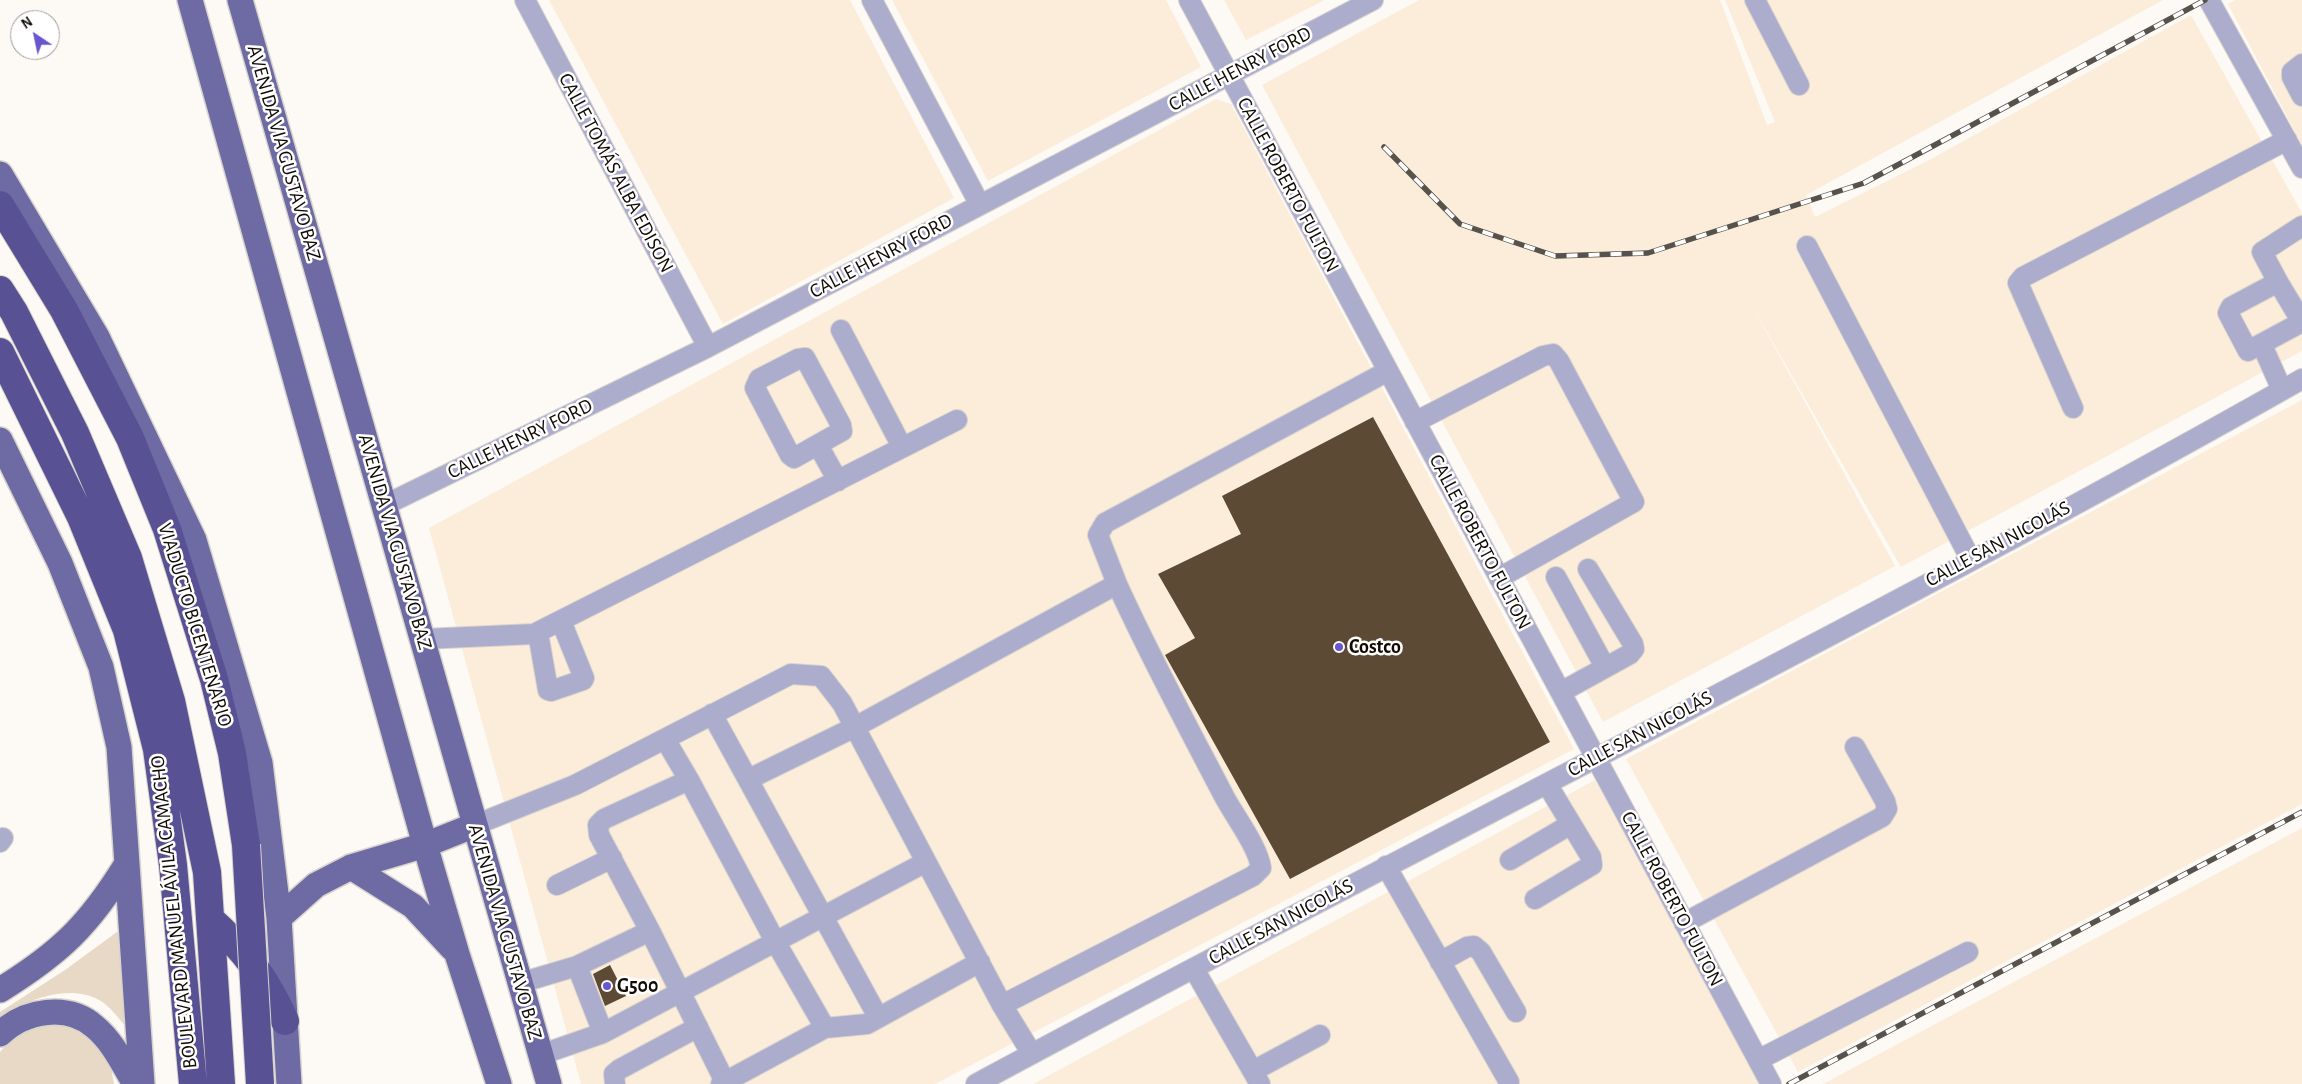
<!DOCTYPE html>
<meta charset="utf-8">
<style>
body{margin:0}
#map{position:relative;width:2302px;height:1084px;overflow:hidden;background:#fdf9f4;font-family:"Alegreya Sans",sans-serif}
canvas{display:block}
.north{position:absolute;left:10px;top:10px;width:50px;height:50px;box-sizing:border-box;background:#fff;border:1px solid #a09d9a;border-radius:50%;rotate:326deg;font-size:14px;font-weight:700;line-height:20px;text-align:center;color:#110a03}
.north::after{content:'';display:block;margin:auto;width:18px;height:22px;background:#6856cf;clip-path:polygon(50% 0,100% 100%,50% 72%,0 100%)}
</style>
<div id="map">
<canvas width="2302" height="1084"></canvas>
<div class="north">N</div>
</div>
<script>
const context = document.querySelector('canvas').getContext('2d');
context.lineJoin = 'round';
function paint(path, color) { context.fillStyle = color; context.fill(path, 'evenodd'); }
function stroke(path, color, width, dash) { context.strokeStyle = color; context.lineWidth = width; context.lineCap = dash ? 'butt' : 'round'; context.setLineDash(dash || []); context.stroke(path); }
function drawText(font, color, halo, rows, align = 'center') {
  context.font = font + ' "Alegreya Sans",sans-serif'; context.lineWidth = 5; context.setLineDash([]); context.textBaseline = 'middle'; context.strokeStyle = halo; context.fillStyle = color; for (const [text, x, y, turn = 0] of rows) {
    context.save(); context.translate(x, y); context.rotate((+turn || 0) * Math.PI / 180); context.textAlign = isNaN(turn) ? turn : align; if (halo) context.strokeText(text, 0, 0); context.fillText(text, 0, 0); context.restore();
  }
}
paint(new Path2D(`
 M 549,0 L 850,0 L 954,198 L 723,324 Z
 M 892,0 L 1166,0 L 1201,67 L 988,181 Z
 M 1224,0 L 1325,0 L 1246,40 Z
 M 1419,0 L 1720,0 L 1767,125 L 1775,122 L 1725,0 L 2163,0 L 1806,195 L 1815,217 L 1931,159 L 2191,15 L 2302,213 L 2302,351 L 1901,567 L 1751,304 L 1895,566 L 1603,722 L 1262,85 Z
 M 2235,0 L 2302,0 L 2302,145 L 2228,4 Z
 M 1216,99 L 1231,104 L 1574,749 L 935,1084 L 581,1084 L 429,528 Z
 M 2302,400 L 2302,804 L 1798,1072 L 1626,759 Z
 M 1595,780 L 1760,1084 L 1033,1084 Z
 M 2302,828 L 2302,1084 L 1823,1084 Z`), '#fcedda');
paint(new Path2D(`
 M 121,929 L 127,1028 C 119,1019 110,1006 99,1000 C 69,983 25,1000 0,1018 L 0,1012 L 65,970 Z
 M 75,1021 L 108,1051 L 114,1084 L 0,1084 L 0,1052 C 22,1025 43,1023 75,1021 Z`), '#e8d9c6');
paint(new Path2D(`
 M 1373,417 L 1550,742 L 1290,879 L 1165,655 L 1195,638 L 1158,574 L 1241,534 L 1222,496 Z
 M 610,965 L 626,996 L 605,1006 L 593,974 Z`), '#5c4a35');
const minor = new Path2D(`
 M 525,0 L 708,347
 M 872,0 L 980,205
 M 1189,0 L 1771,1084
 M 1755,0 L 1799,85
 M 2209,0 L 2302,168
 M 2302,64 L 2292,72 L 2292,77 L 2302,96
 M 2302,226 L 2262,252 L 2278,282 L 2231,307 L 2228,313 L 2248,351 L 2302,322
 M 1807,246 L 1971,560
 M 2278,282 L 2302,322
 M 841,330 L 902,447
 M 2262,345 L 2282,390
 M 805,358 L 841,425 L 842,431 L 794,458 L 790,455 L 755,388 L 759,379 L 798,359 Z
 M 2073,408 L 2018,283 L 2023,277 L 2287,140
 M 1415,422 L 1543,356 L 1553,354 L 1559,361 L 1634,502 L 1499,578
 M 818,445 L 838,481
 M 385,505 L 708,347 L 1373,0
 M 1556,577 L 1605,667
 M 1117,584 L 1098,535 L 1105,523 L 1388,371
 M 538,633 L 548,690 L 551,691 L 583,680 L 584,678 L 561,621
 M 423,639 L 534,634 L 957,420
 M 1561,692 L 1630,654 L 1634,649 L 1633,644 L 1588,569
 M 712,714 L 878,1017
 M 749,779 L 855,727 L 1117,584 C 1150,657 1188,727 1225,798 C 1236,818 1258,847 1261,868 L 1253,876 L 1002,1005
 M 689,780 L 775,941 L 825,1028
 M 475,825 L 575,785 L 791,674 L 821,676 L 842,703 L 1002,1005 L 1032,1054
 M 0,842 L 3,838
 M 1510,860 L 1571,824
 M 1386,866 L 1509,1082
 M 557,885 L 612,858
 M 1535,899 L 1592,865 L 1591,857 L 1547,784
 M 1684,923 L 1882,817 L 1887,809 L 1885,801 L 1855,747
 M 650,931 L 599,835 L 598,825 L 604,819 L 689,780 L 665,739
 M 1440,962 L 1467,947 L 1474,946 L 1481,952 L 1516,1012
 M 577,966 L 603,1033
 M 1194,969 L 1260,1084
 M 520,983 L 577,966 L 650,931 L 725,1082
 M 540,1055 L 603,1033 L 926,862
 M 1758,1060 L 1968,952
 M 1253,1071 L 1320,1035
 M 615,1084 L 614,1074 L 620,1069 L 698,1027
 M 721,1084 L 825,1028 L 867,1024 L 980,962
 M 976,1084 C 1416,846 1866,626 2302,379`);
const major = new Path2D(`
 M 190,0 L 425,845 L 457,954 L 499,1084
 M 240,0 L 549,1084
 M 0,174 L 97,337 L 194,540 L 260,763 L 279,918 L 289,1084
 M 0,440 L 60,563 L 101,667 L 119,747 L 142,1084
 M 351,867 L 413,906 L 452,948
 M 279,918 L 316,885 L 351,867 L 425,845 L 475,825
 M 0,990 C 60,953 89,925 126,865
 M 0,1034 C 25,1010 68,1003 95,1027 C 113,1042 123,1064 135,1084`);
const highway = new Path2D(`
 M 0,205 L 64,310 L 130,438 L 167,529 L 214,679 L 232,753 L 246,845
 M 0,290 L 14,312 L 75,433 L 128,558 L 171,701 L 207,872 L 221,1084
 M 0,352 L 81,517 L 127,630 L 157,749 L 173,865 L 193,1084
 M 210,919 C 244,949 267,980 285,1021`);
stroke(minor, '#d7d3cd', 22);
stroke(major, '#d7d3cd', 28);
stroke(highway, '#d7d3cd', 30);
stroke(minor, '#acaccd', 20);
stroke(major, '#6d6aa4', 25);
stroke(highway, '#585294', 28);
const rail = new Path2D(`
 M 1384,147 L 1460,224 L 1555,256 L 1648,253 L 1864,183 L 2205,0
 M 1789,1084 L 2302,812`);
stroke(rail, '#58524c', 5.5);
stroke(rail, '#fff', 4, [11]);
const highwayBridge = new Path2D(`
 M 246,845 L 260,1084`);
stroke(highwayBridge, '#d7d3cd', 30, []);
stroke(highwayBridge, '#585294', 28);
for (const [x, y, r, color] of [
 [1339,647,5,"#6856cf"],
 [607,986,5,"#6856cf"]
]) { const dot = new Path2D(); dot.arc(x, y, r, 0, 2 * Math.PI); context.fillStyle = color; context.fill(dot); stroke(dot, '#fff', 2); }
drawText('20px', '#110a03', '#fff', [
 ["CALLE HENRY FORD",1240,69,-28],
 ["AVENIDA VIA GUSTAVO BAZ",284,153,74],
 ["CALLE TOMÁS ALBA EDISON",616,173,62],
 ["CALLE ROBERTO FULTON",1288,185,62],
 ["CALLE HENRY FORD",881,256,-28],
 ["CALLE HENRY FORD",520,439,-26],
 ["AVENIDA VIA GUSTAVO BAZ",395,542,74],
 ["CALLE ROBERTO FULTON",1480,542,62],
 ["CALLE SAN NICOLÁS",1998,544,-28],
 ["VIADUCTO BICENTENARIO",195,625,73],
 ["CALLE SAN NICOLÁS",1640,734,-28],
 ["CALLE ROBERTO FULTON",1672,899,62],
 ["BOULEVARD MANUEL ÁVILA CAMACHO",174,912,-96],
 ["CALLE SAN NICOLÁS",1281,922,-28],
 ["AVENIDA VIA GUSTAVO BAZ",505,932,74]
]);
drawText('bold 20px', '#110a03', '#fff', [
 ["Costco",1349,647],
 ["G500",617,986]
], 'left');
</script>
